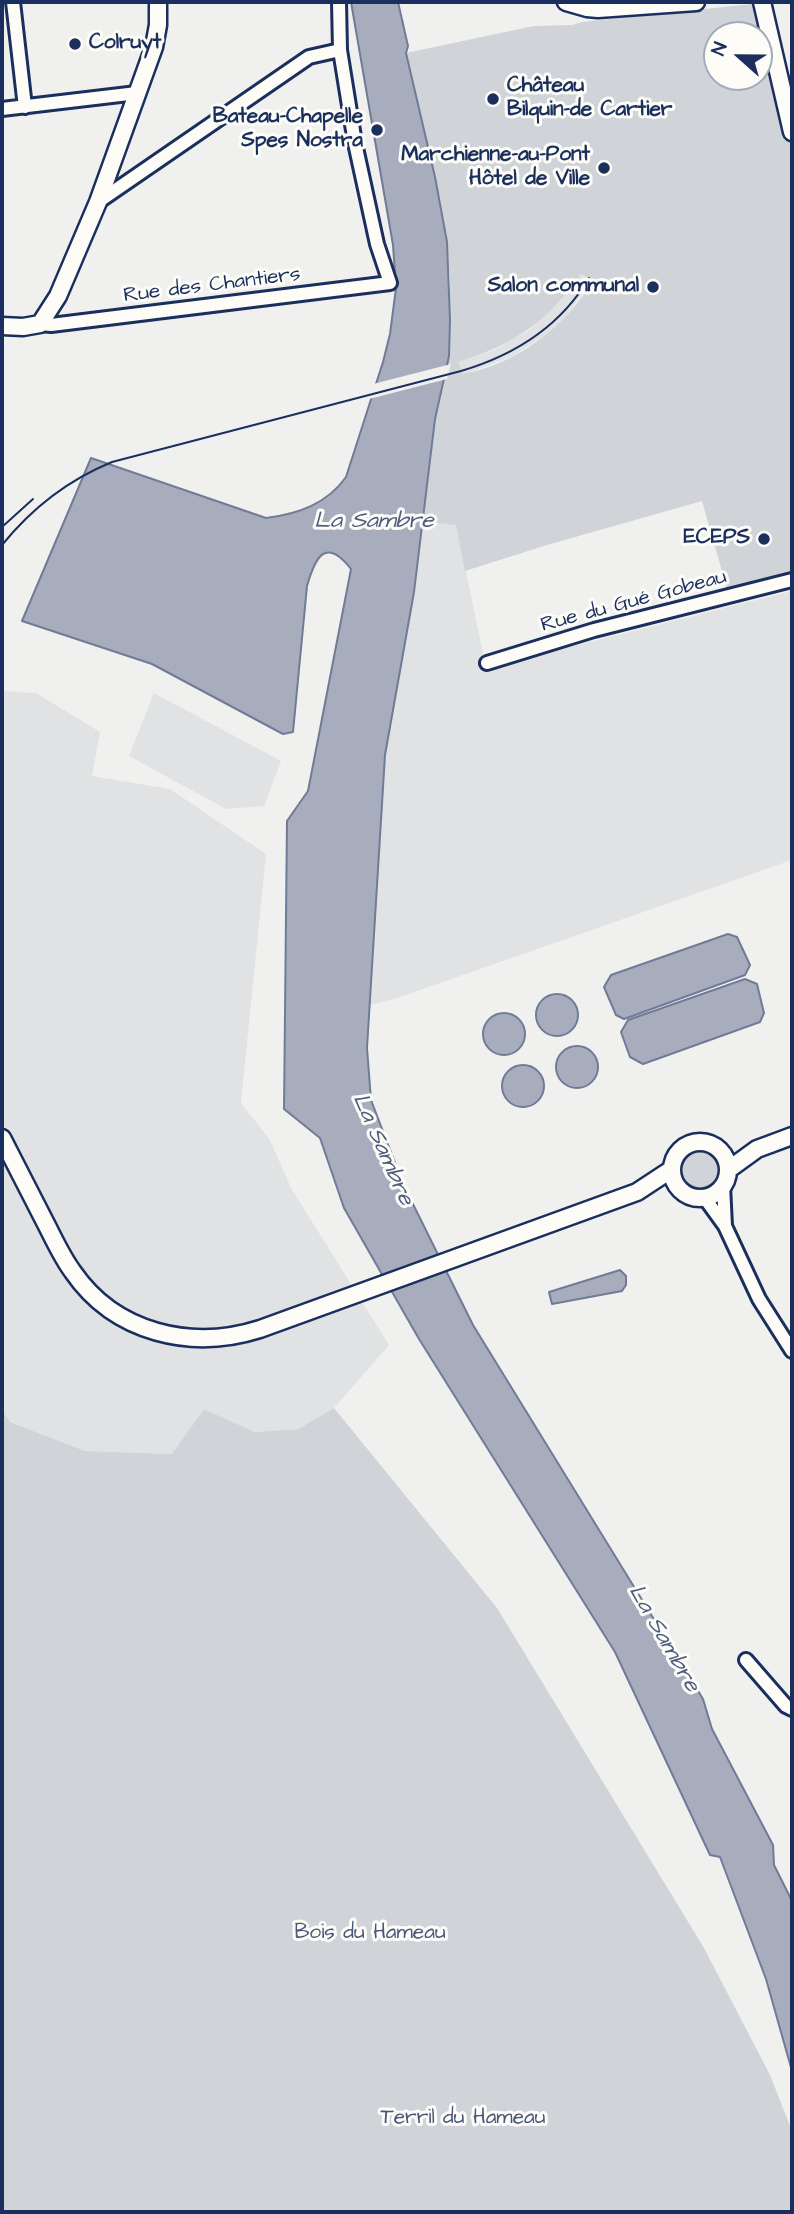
<!DOCTYPE html>
<meta charset="utf-8">
<style>
body{margin:0}
#map{position:relative;width:794px;height:2214px;overflow:hidden;background:#f0f0ee;font-family:"Architects Daughter",sans-serif}
canvas{display:block}
.frame{position:absolute;inset:0;border:4px solid #1b2f5e;pointer-events:none}
.north{position:absolute;left:703px;top:21px;width:70px;height:70px;box-sizing:border-box;background:#fdfcf7;border:2px solid #a3aaba;border-radius:50%;rotate:291deg;font-size:19px;font-weight:700;line-height:28px;text-align:center;color:#1b2f5e}
.north::after{content:'';display:block;margin:auto;width:24px;height:32px;background:#1b2f5e;clip-path:polygon(50% 0,100% 100%,50% 72%,0 100%)}
</style>
<div id="map">
<canvas width="794" height="2214"></canvas>
<div class="frame"></div>
<div class="north">N</div>
</div>
<script>
const context = document.querySelector('canvas').getContext('2d');
context.lineJoin = 'round';
function paint(path, color) { context.fillStyle = color; context.fill(path, 'evenodd'); }
function stroke(path, color, width, dash) { context.strokeStyle = color; context.lineWidth = width; context.lineCap = dash ? 'butt' : 'round'; context.setLineDash(dash || []); context.stroke(path); }
function drawText(font, color, halo, rows, align = 'center') {
  context.font = font + ' "Architects Daughter",sans-serif'; context.lineWidth = 6; context.setLineDash([]); context.textBaseline = 'middle'; context.strokeStyle = halo; context.fillStyle = color; for (const [text, x, y, turn = 0] of rows) {
    context.save(); context.translate(x, y); context.rotate((+turn || 0) * Math.PI / 180); context.textAlign = isNaN(turn) ? turn : align; if (halo) context.strokeText(text, 0, 0); context.fillText(text, 0, 0); context.restore();
  }
}
paint(new Path2D(`
 M 581,273 L 593,280 L 565,317 L 548,333 L 511,357 L 462,375 L 459,362 L 494,350 L 528,331 L 558,304 Z
 M 423,521 L 456,524 L 486,668 L 792,591 L 792,860 L 397,998 L 370,1005 L 385,755 L 414,592 Z
 M 2,691 L 36,693 L 100,732 L 92,776 L 170,789 L 266,854 L 241,1103 L 270,1140 L 291,1188 L 389,1345 L 334,1408 L 298,1429 L 255,1432 L 204,1409 L 173,1454 L 85,1451 L 10,1422 L 2,1410 Z
 M 154,693 L 281,761 L 264,806 L 226,809 L 129,756 Z`), '#e0e2e3');
paint(new Path2D(`
 M 752,4 L 760,7 L 792,134 L 792,580 L 729,596 L 702,501 L 547,545 L 465,571 L 456,525 L 423,521 L 435,419 L 449,356 L 450,279 L 447,242 L 435,177 L 406,53 L 534,26 L 572,25 L 582,22 ZM 717,35 L 759,35 L 759,77 L 717,77 ZM 581,274 L 593,280 C 566,327 515,365 462,374 L 459,362 C 514,344 548,322 581,274 Z
 M681 1169a19 19 0 1 1 38 0a19 19 0 1 1-38 0Z
 M 334,1408 L 497,1608 L 704,1948 L 770,2075 L 792,2131 L 792,2212 L 2,2212 L 2,1410 L 10,1422 L 85,1451 L 172,1454 L 204,1409 L 255,1432 L 298,1429 Z`), '#d0d3d8');
const water = new Path2D(`
 M 351,2 L 398,2 L 408,46 L 406,53 L 435,177 L 447,242 L 450,320 L 449,356 L 435,419 L 414,592 L 385,755 L 367,1048 L 371,1100 L 404,1186 L 473,1325 L 703,1699 L 712,1729 L 773,1845 L 774,1865 L 792,1901 L 792,2071 L 766,1979 L 720,1857 L 710,1855 L 615,1652 L 419,1339 L 344,1208 L 320,1138 L 284,1109 L 287,821 L 308,791 L 351,569 C 325,536 315,558 307,586 L 293,732 L 283,734 L 152,664 L 22,621 L 91,458 L 266,518 C 298,514 327,504 346,477 L 383,362 L 390,334 L 396,288 L 393,245 Z
 M 728,934 L 737,937 L 750,965 L 745,975 L 624,1019 L 616,1015 L 604,987 L 611,975 Z
 M 745,979 L 757,984 L 764,1013 L 760,1022 L 643,1064 L 630,1057 L 621,1032 L 628,1020 Z
 M536 1015a21 21 0 1 1 42 0a21 21 0 1 1-42 0Z
 M483 1034a21 21 0 1 1 42 0a21 21 0 1 1-42 0Z
 M556 1067a21 21 0 1 1 42 0a21 21 0 1 1-42 0Z
 M502 1086a21 21 0 1 1 42 0a21 21 0 1 1-42 0Z
 M 620,1270 L 626,1276 L 626,1285 L 622,1291 L 552,1304 L 549,1292 Z`);
paint(water, '#a7adbd');
stroke(water, '#6f7b97', 2);
paint(new Path2D(`
 M 451,364 L 447,379 L 369,399 L 373,384 Z`), '#f0f0ee');
const street = new Path2D(`
 M 13,2 L 25,107
 M 2,109 L 137,93
 M 98,202 L 309,57 L 340,50
 M 40,324 L 51,325 L 390,283 L 377,244 L 355,143 L 340,50 L 339,2
 M 487,663 L 594,630 L 792,580
 M 723,1185 L 725,1226
 M 704,1197 L 725,1226 L 759,1299 L 792,1351
 M 746,1660 L 786,1706 L 792,1709`);
const secondary = new Path2D(`
 M 566,2 L 587,8 L 598,9 L 696,2
 M 762,2 L 792,132
 M 2,326 L 23,327 L 40,324 L 58,296 L 98,202 L 154,47 L 158,25 L 158,2
 M 2,1138 C 16,1165 30,1193 44,1220 C 53,1237 61,1256 73,1272 C 115,1333 191,1351 260,1329 L 637,1192 L 672,1169
 M672 1170a28 28 0 1 1 56 0a28 28 0 1 1-56 0Z
 M 728,1170 L 757,1149 L 792,1136`);
stroke(street, '#1b2f5e', 18);
stroke(secondary, '#1b2f5e', 21);
stroke(street, '#fdfcf7', 12);
stroke(secondary, '#fdfcf7', 16);
stroke(new Path2D(`
 M 2,527 L 33,499
 M 2,545 C 32,508 68,480 112,462 L 461,371 C 515,355 560,327 589,278`), '#1b2f5e', 2);
for (const [x, y, r, color] of [
 [75,44,7,"#1b2f5e"],
 [493,99,7,"#1b2f5e"],
 [377,130,7,"#1b2f5e"],
 [604,168,7,"#1b2f5e"],
 [653,287,7,"#1b2f5e"],
 [764,539,7,"#1b2f5e"]
]) { const dot = new Path2D(); dot.arc(x, y, r, 0, 2 * Math.PI); context.fillStyle = color; context.fill(dot); stroke(dot, '#fdfcf7', 2.5); }
drawText('bold 21px', '#1b2f5e', '#fdfcf7', [
 ["Colruyt",89,44,"left"],
 ["Château",507,87,"left"],
 ["Bilquin-de Cartier",507,111,"left"],
 ["Bateau-Chapelle",363,118],
 ["Spes Nostra",363,142],
 ["Marchienne-au-Pont",590,156],
 ["Hôtel de Ville",590,180],
 ["Salon communal",639,287],
 ["ECEPS",750,539]
], 'right');
drawText('21px', '#1b2f5e', '#fdfcf7', [
 ["Rue des Chantiers",212,286,-7],
 ["Rue du Gué Gobeau",634,602,-15]
]);
drawText('21px', '#48587c', '#fdfcf7', [
 ["Bois du Hameau",370,1934],
 ["Terril du Hameau",463,2119]
]);
drawText('italic 23px', '#4c5b7f', '#fdfcf7', [
 ["La Sambre",374,522],
 ["La Sambre",382,1150,66],
 ["La Sambre",663,1639,60]
]);
</script>
